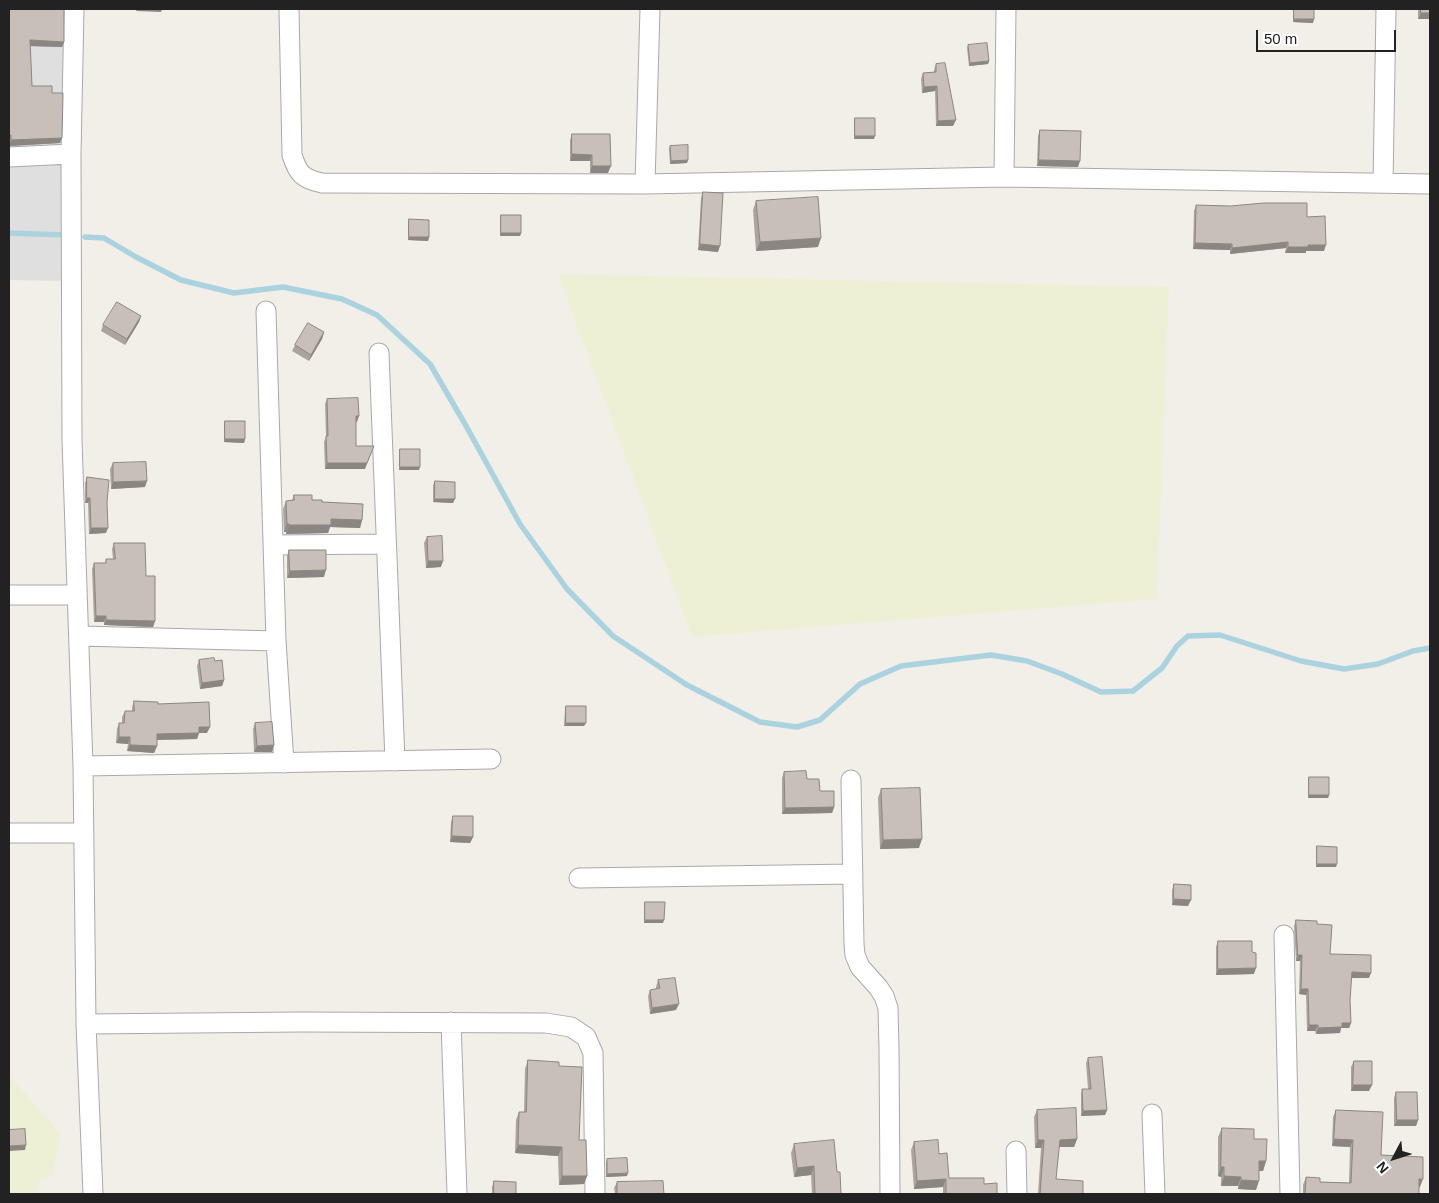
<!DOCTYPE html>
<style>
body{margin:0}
#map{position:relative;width:1439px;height:1203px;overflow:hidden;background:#f2efe9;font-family:Arial,sans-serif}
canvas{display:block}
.frame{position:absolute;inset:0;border:10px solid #222;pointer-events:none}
.north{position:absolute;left:1369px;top:1133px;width:50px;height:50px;-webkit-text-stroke:4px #fff;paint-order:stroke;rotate:230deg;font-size:14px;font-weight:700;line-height:20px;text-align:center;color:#222}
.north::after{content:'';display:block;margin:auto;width:18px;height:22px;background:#222;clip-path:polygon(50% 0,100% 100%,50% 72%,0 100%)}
.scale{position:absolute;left:1256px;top:30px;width:140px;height:22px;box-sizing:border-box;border:2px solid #222;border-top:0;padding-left:6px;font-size:15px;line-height:18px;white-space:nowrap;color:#222;-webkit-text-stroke:4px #fff;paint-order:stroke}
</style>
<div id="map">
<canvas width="1439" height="1203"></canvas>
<div class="frame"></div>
<div class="north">N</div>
<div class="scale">50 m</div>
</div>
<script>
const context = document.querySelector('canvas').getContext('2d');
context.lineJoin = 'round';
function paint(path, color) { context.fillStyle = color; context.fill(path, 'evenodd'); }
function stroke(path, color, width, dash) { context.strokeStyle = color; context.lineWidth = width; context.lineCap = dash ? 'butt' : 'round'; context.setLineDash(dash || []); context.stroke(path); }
paint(new Path2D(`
 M 9,9 L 76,9 L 72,281 L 9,280 Z`), '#e0dfdf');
paint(new Path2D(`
 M 558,274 L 1169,287 L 1157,599 L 692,637 Z
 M 9,1075 L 60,1133 L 53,1176 L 40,1181 L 37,1194 L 9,1194 Z`), '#eef0d5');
stroke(new Path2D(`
 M 9,233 L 66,235
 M 85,237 L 104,238 L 136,257 L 181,280 L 234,293 L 283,287 L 342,299 L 377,315 L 430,364 L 465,424 L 520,524 L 567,589 L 613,636 L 687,685 L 760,722 L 797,727 L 820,720 L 860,684 L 901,666 L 991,655 L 1027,661 L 1062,674 L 1101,692 L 1133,691 L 1162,668 L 1177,646 L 1188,636 L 1220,635 L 1301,661 L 1344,669 L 1378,664 L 1413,651 L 1430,648`), '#aad3df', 5.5);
const minor = new Path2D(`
 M 74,9 L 71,154 L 72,440 L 83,766 L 86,1024 L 93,1194
 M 289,9 L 292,155 C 298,174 303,179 322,183 L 645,184 L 1004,177 L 1430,184
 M 9,157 L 71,154
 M 1004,177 L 1006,9
 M 1383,183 L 1386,9
 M 645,184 L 650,9
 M 266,311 L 276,641 L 284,763
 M 379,353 L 395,761
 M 273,545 L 386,544
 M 9,595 L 77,595
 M 79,636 L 276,641
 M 83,766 L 491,759
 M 851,780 L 854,944 L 855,955 L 860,967 L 878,987 L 884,996 L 888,1008 L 889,1048 L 890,1194
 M 9,833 L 84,833
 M 579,878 L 853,874
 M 1284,935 L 1290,1194
 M 451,1022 L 457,1194
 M 86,1024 L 301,1022 L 546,1023 L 571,1027 L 586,1037 L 593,1053 L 595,1194
 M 1152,1114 L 1155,1194
 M 1016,1151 L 1017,1194`);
stroke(minor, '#a9a9a9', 21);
stroke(minor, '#fff', 19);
paint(new Path2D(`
 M 9,9 L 64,42 L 62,47 L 30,46 L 32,86 L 52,93 L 60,143 L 9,146 Z
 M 1293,9 L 1314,9 L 1313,23 L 1293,22 Z
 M 1418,9 L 1430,9 L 1418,19 Z
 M 968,45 L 989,61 L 988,64 L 969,66 L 967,48 Z
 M 936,64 L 953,126 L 936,126 L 935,91 L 922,93 L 921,79 L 923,73 L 934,72 L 934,70 Z
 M 855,118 L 874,139 L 854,139 L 854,121 Z
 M 1040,130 L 1078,167 L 1037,166 L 1038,136 Z
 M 572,134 L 608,173 L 590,173 L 590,161 L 570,161 L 570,140 Z
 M 670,146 L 688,160 L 687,163 L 670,164 L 669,149 Z
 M 703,192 L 718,252 L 698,250 L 701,198 Z
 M 756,201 L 818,247 L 756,251 L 753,210 Z
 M 1196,205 L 1307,217 L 1324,251 L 1306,251 L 1306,253 L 1285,253 L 1286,248 L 1230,254 L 1230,250 L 1193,249 L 1194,211 Z
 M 501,215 L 521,233 L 520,236 L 500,236 L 500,218 Z
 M 409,219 L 429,237 L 428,241 L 408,240 L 408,222 Z
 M 141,316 L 139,322 L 125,345 L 101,331 L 103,325 Z
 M 324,332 L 322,339 L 309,361 L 292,351 L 295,345 Z
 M 327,399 L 357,422 L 356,422 L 356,446 L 365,469 L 325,469 L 324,442 L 326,437 L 325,404 Z
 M 225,421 L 245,439 L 244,443 L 224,442 L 224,424 Z
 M 400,449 L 419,470 L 399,470 L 399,452 Z
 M 113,463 L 145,487 L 111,489 L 110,469 Z
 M 87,477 L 106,533 L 89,534 L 88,503 L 85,503 L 85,483 Z
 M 435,481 L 453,503 L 433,502 L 433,485 Z
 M 294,495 L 322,502 L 362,520 L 360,528 L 330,527 L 328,533 L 286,534 L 286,532 L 284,532 L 283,509 L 286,501 L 292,500 Z
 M 427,537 L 441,567 L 426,568 L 424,543 Z
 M 114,543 L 146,576 L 155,621 L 153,627 L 104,625 L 104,622 L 94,622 L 92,569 L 94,563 L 105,563 L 106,559 L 113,559 L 112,549 Z
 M 289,550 L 324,577 L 287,578 L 287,556 Z
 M 199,660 L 215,661 L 224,680 L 222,686 L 200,689 L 197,666 Z
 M 134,701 L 158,704 L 207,733 L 199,733 L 197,739 L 157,740 L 157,746 L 154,753 L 127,751 L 128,744 L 116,743 L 117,729 L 119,723 L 122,723 L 122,717 L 125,711 L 132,711 L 132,707 Z
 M 566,706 L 586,723 L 584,726 L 564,726 L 565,709 Z
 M 255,723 L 274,745 L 272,752 L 254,752 L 253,729 Z
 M 784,772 L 807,779 L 820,791 L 834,807 L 832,813 L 782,814 L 782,778 Z
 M 1309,777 L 1329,795 L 1328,798 L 1308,798 L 1308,780 Z
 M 881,789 L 919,848 L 880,849 L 878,798 Z
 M 453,816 L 473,837 L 470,843 L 450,842 L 451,822 Z
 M 1317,846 L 1336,867 L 1316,867 L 1316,849 Z
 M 1174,884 L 1188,906 L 1172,905 L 1172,890 Z
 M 645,902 L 663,923 L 644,923 L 644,905 Z
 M 1296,920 L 1317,924 L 1330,954 L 1369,978 L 1351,978 L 1350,1000 L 1351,1023 L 1349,1028 L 1341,1028 L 1340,1033 L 1316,1034 L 1315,1031 L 1307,1031 L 1306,995 L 1299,994 L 1300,961 L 1296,961 L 1294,926 Z
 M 1218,941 L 1252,952 L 1254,974 L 1216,975 L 1216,947 Z
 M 658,980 L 676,1010 L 650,1014 L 648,996 L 650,990 L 656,989 L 656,987 Z
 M 1088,1058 L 1107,1110 L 1105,1115 L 1081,1116 L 1081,1094 L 1082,1089 L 1088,1089 L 1086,1063 Z
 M 528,1060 L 559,1066 L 579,1140 L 587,1176 L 584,1184 L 559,1185 L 558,1156 L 515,1153 L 516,1120 L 519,1112 L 524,1112 L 525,1069 Z
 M 1354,1061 L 1369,1091 L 1351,1091 L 1351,1067 Z
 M 1396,1092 L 1418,1120 L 1416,1126 L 1394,1126 L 1394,1098 Z
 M 1037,1110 L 1077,1139 L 1074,1147 L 1059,1147 L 1056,1179 L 1083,1194 L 1038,1194 L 1041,1148 L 1035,1148 L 1034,1117 Z
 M 1336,1110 L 1381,1155 L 1420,1187 L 1419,1187 L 1419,1194 L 1303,1194 L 1303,1185 L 1306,1177 L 1320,1182 L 1349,1183 L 1350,1147 L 1332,1146 L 1333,1117 Z
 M 1222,1128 L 1266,1161 L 1263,1171 L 1259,1171 L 1256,1190 L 1238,1189 L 1238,1186 L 1221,1186 L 1221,1177 L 1218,1176 L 1218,1137 Z
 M 914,1142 L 939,1154 L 949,1178 L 984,1184 L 997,1194 L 943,1194 L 943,1187 L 914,1189 L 911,1150 Z
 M 794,1144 L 837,1172 L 841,1194 L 812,1194 L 811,1175 L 794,1177 L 791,1153 Z
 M 607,1159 L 627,1176 L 606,1177 L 606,1162 Z
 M 494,1181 L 516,1194 L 492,1194 L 492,1187 Z
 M 617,1182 L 664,1194 L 615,1194 L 614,1188 Z`), '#aba49e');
paint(new Path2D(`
 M 137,9 L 162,9 L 161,12 L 136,11 Z
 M 1421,13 L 1430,13 L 1430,19 L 1418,19 Z
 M 1294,19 L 1314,19 L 1313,23 L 1293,22 Z
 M 30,40 L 64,42 L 62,47 L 28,46 Z
 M 989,61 L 988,64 L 969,66 L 970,63 Z
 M 937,86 L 935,91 L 922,93 L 924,87 Z
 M 956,120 L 953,126 L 936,126 L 938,121 Z
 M 855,136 L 875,136 L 874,139 L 854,139 Z
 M 62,138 L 60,143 L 9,146 L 11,140 Z
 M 572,154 L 592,155 L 590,161 L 570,161 Z
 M 688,160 L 687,163 L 670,164 L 671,161 Z
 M 1039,160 L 1080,161 L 1078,167 L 1037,166 Z
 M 592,166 L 611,166 L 608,173 L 590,173 Z
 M 501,233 L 521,233 L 520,236 L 500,236 Z
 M 409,237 L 429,237 L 428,241 L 408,240 Z
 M 821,238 L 818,247 L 756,251 L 760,242 Z
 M 1288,242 L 1286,248 L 1230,254 L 1232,248 Z
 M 1195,243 L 1232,244 L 1230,250 L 1193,249 Z
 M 700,244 L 720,246 L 718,252 L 698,250 Z
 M 1308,245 L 1326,245 L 1324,251 L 1306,251 L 1306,253 L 1285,253 L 1288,247 Z
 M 141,316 L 139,322 L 125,345 L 127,339 Z
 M 324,332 L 322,339 L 309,361 L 311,355 Z
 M 356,416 L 359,416 L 357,422 L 354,422 Z
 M 225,439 L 245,439 L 244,443 L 224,442 Z
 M 374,446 L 365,469 L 325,469 L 327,463 Z
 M 400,467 L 420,467 L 419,470 L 399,470 Z
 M 147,481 L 145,487 L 111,489 L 113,482 Z
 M 87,498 L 90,498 L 88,503 L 85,503 Z
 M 435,499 L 455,499 L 453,503 L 433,502 Z
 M 331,519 L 362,520 L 360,528 L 330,527 L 328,533 L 286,534 L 289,525 Z
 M 287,524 L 289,524 L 286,532 L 284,532 Z
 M 91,528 L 108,528 L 106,533 L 89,534 Z
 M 428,561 L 443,561 L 441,567 L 426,568 Z
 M 326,570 L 324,577 L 287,578 L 290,571 Z
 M 96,616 L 106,616 L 104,622 L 94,622 Z
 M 106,620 L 155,621 L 153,627 L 104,625 Z
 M 224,680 L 222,686 L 200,689 L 202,683 Z
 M 566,723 L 586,723 L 584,726 L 564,726 Z
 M 199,727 L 210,727 L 207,733 L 199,733 L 197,739 L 155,740 L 157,734 Z
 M 119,737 L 130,737 L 128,744 L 116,743 Z
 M 130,745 L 157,746 L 154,753 L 127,751 Z
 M 274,745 L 272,752 L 254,752 L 257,746 Z
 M 1309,795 L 1329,795 L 1328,798 L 1308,798 Z
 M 834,807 L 832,813 L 782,814 L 785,808 Z
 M 452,836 L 473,837 L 470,843 L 450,842 Z
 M 922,839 L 919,848 L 880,849 L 883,840 Z
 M 1317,864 L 1337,864 L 1336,867 L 1316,867 Z
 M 1174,899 L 1191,900 L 1188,906 L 1172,905 Z
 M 645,920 L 664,920 L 663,923 L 644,923 Z
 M 1298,955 L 1302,955 L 1300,961 L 1296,961 Z
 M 1256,968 L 1254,974 L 1216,975 L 1218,969 Z
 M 1352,972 L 1371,973 L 1369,978 L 1349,978 Z
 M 1301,989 L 1308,989 L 1306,995 L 1299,994 Z
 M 679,1004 L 676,1010 L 650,1014 L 652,1008 Z
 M 1342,1023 L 1351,1023 L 1349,1028 L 1341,1028 L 1340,1033 L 1316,1034 L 1318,1028 Z
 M 1309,1025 L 1318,1025 L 1315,1031 L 1307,1031 Z
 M 1353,1085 L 1372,1085 L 1369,1091 L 1351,1091 Z
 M 1107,1110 L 1105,1115 L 1081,1116 L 1083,1111 Z
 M 1397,1120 L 1418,1120 L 1416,1126 L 1394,1126 Z
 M 1077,1139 L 1074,1147 L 1057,1147 L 1060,1140 Z
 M 1334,1139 L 1353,1140 L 1350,1147 L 1332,1146 Z
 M 1038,1140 L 1044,1140 L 1041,1148 L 1035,1148 Z
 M 26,1145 L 25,1150 L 9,1151 L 9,1146 Z
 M 518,1145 L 562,1147 L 558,1156 L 515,1153 Z
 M 1259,1161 L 1266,1161 L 1263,1171 L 1256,1170 Z
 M 814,1166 L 811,1175 L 794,1177 L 797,1168 Z
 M 1221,1167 L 1224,1167 L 1221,1177 L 1218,1176 Z
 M 628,1173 L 627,1176 L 606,1177 L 607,1174 Z
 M 562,1176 L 587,1176 L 584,1184 L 559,1185 Z
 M 1224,1176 L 1241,1177 L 1238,1186 L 1221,1186 Z
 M 946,1179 L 943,1187 L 914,1189 L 917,1181 Z
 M 1419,1179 L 1423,1179 L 1420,1187 L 1416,1187 Z
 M 1241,1180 L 1259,1181 L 1256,1190 L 1238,1189 Z`), '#8b8681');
const building = new Path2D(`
 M 9,9 L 64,9 L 64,42 L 30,40 L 32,86 L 52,86 L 52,93 L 63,93 L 62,138 L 11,140 L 11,135 L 9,135 Z
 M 1294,9 L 1314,9 L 1314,19 L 1294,19 Z
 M 1421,9 L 1430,9 L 1430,13 L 1421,13 Z
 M 987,43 L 989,61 L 970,63 L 968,45 Z
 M 945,63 L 956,120 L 938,121 L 937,86 L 924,87 L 923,73 L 936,72 L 936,64 Z
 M 855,118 L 875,118 L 875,136 L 855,136 Z
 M 1040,130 L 1081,131 L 1080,161 L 1039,160 Z
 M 572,134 L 610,134 L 611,166 L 592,166 L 592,155 L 572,154 Z
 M 688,145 L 688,160 L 671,161 L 670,146 Z
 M 703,192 L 723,193 L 720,246 L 700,244 Z
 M 818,197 L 821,238 L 760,242 L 756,201 Z
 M 1264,203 L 1307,203 L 1307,217 L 1325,216 L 1326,245 L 1308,245 L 1308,247 L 1288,247 L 1288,242 L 1232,248 L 1232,244 L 1195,243 L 1196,205 L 1230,206 Z
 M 501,215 L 521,215 L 521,233 L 501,233 Z
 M 409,219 L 429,220 L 429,237 L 409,237 Z
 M 117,302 L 141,316 L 127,339 L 103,325 Z
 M 308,323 L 324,332 L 311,355 L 295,345 Z
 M 358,398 L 359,416 L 356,416 L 356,446 L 374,446 L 367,463 L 327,463 L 326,436 L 328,436 L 327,399 Z
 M 225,421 L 245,421 L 245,439 L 225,439 Z
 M 400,449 L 420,449 L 420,467 L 400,467 Z
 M 146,462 L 147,481 L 113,482 L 113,463 Z
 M 87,477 L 109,480 L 107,502 L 108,528 L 91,528 L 90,498 L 87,498 Z
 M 435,481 L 455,482 L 455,499 L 435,499 Z
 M 294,495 L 312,495 L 312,500 L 322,500 L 322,502 L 363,504 L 362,520 L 331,519 L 331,525 L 289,525 L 289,524 L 287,524 L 286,501 L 294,500 Z
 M 442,536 L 443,561 L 428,561 L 427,537 Z
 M 114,543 L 145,543 L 146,576 L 155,576 L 155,621 L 106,620 L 106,616 L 96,616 L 94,563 L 106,563 L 106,559 L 115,559 Z
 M 289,550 L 326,550 L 326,570 L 290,571 Z
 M 214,658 L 215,661 L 222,660 L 224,680 L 202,683 L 199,660 Z
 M 134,701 L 158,702 L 158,704 L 209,702 L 210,727 L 199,727 L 199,733 L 157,734 L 157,746 L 130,745 L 130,737 L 119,737 L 119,723 L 124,723 L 125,711 L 134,711 Z
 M 566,706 L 586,706 L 586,723 L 566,723 Z
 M 272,722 L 274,745 L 257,746 L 255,723 Z
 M 806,771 L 807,779 L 819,779 L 820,791 L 834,791 L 834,807 L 785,808 L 784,772 Z
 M 1309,777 L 1329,777 L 1329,795 L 1309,795 Z
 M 920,788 L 922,839 L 883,840 L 881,789 Z
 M 453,816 L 473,816 L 473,837 L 452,836 Z
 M 1317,846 L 1337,847 L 1337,864 L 1317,864 Z
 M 1174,884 L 1191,885 L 1191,900 L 1174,899 Z
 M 645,902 L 665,902 L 664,920 L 645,920 Z
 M 1296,920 L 1317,921 L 1317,924 L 1332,925 L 1330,954 L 1371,955 L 1371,973 L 1352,972 L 1350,1000 L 1351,1023 L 1342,1023 L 1342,1027 L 1318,1028 L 1318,1025 L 1309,1025 L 1308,989 L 1301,989 L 1302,955 L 1298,955 Z
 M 1218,941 L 1252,941 L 1252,952 L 1256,953 L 1256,968 L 1218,969 Z
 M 675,978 L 679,1004 L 652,1008 L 650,990 L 660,988 L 658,980 Z
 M 1102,1057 L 1107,1110 L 1083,1111 L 1082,1089 L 1091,1089 L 1088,1058 Z
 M 528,1060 L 559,1062 L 559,1066 L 582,1067 L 579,1140 L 586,1140 L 587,1176 L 562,1176 L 562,1147 L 518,1145 L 519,1112 L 526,1112 Z
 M 1354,1061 L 1372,1061 L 1372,1085 L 1353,1085 Z
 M 1396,1092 L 1417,1092 L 1418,1120 L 1397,1120 Z
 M 1076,1108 L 1077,1139 L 1060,1140 L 1056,1179 L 1083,1181 L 1083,1194 L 1040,1194 L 1044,1140 L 1038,1140 L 1037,1110 Z
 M 1336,1110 L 1383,1112 L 1381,1155 L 1423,1157 L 1423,1179 L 1419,1179 L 1419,1194 L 1305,1194 L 1306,1177 L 1320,1178 L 1320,1182 L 1351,1183 L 1353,1140 L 1334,1139 Z
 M 1222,1128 L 1254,1129 L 1254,1139 L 1267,1139 L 1266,1161 L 1259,1161 L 1259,1181 L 1241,1180 L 1241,1177 L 1224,1176 L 1224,1167 L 1221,1167 Z
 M 25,1129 L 26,1145 L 9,1146 L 9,1130 Z
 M 834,1140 L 837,1172 L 840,1172 L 841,1194 L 815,1194 L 814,1166 L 797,1168 L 794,1144 Z
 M 938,1140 L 939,1154 L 947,1153 L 949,1178 L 984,1178 L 984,1184 L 997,1183 L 997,1194 L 946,1194 L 946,1179 L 917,1181 L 914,1142 Z
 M 627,1158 L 628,1173 L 607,1174 L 607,1159 Z
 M 494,1181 L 516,1182 L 516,1194 L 494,1194 Z
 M 663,1181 L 664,1194 L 617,1194 L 617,1182 Z`);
paint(building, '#c7bfb8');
stroke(building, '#8b8681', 1);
</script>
